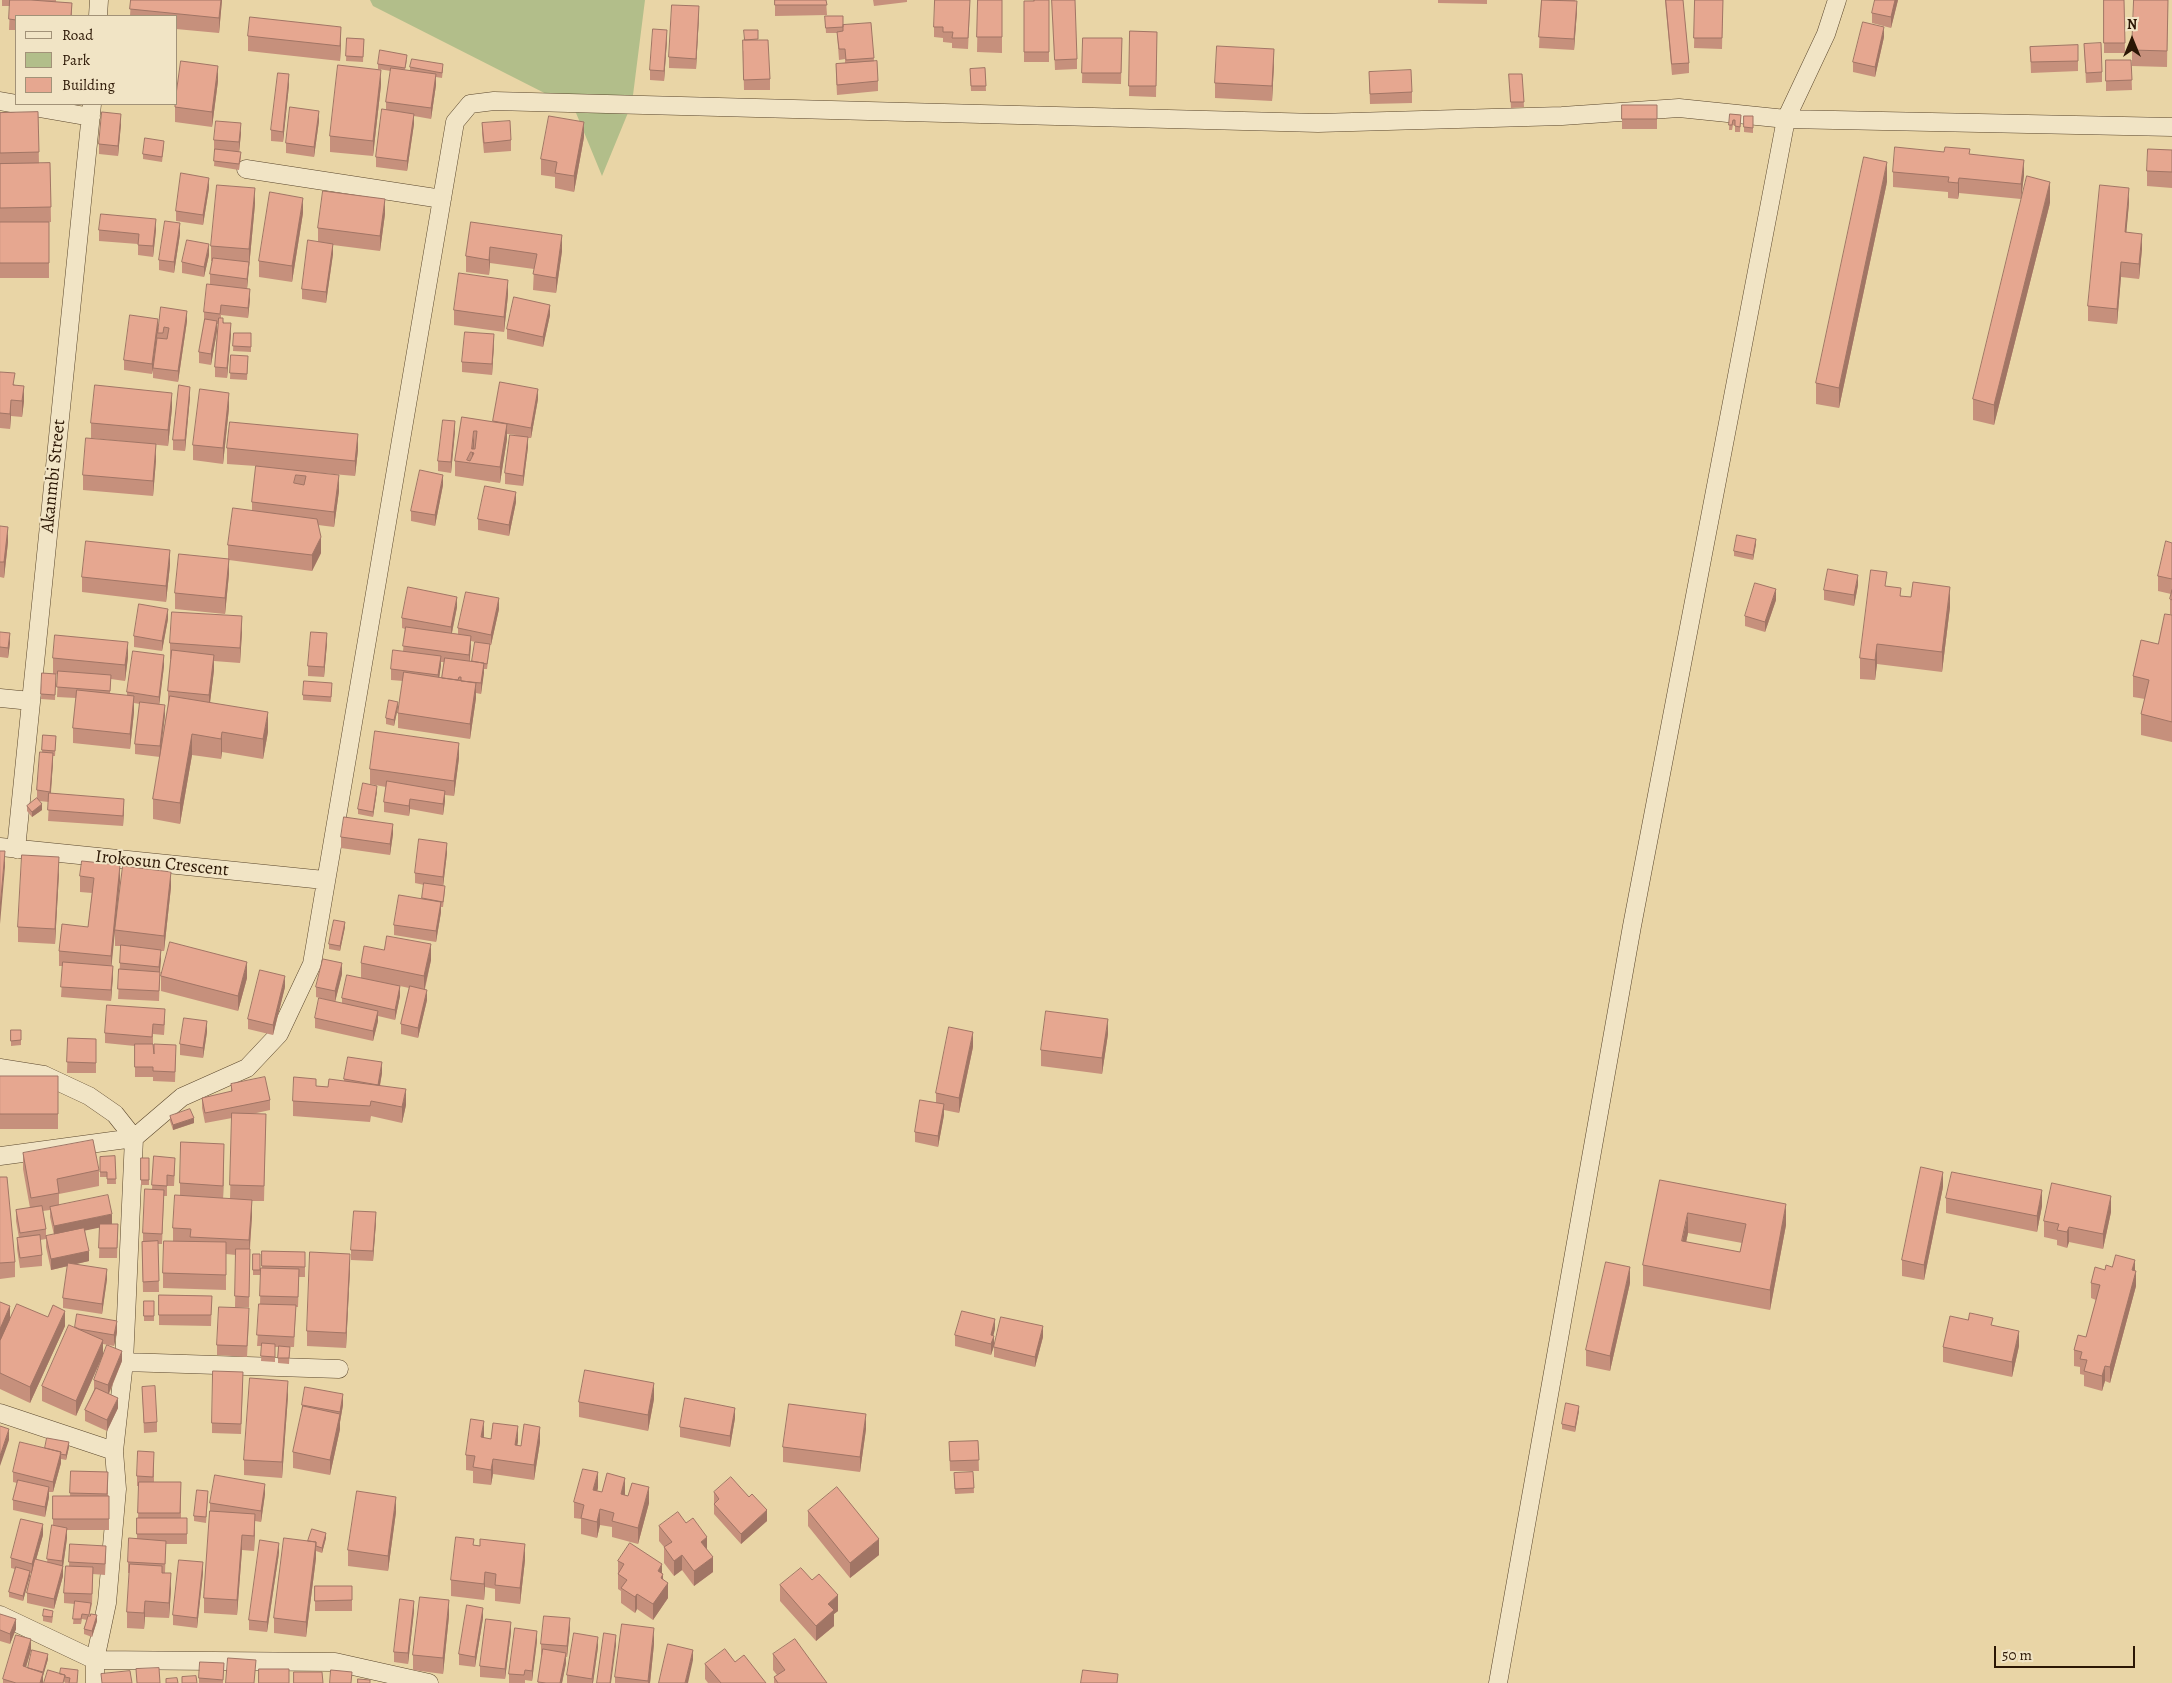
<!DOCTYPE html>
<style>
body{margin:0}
#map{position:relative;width:2172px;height:1683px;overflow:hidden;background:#e9d5a6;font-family:Alegreya,serif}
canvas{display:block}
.legend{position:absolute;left:15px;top:15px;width:162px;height:90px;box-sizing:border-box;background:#f1e4c5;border:1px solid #a29278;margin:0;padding:6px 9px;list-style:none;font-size:15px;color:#2b1604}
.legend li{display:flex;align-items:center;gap:10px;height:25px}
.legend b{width:25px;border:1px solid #a29278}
.north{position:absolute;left:2107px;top:15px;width:50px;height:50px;-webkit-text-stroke:4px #f1e4c5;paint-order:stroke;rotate:0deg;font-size:14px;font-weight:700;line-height:20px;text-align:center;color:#2b1604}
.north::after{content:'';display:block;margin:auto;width:18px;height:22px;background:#2b1604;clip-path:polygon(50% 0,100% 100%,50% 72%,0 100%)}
.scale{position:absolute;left:1994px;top:1646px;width:141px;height:22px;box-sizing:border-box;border:2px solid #2b1604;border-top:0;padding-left:6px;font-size:15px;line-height:18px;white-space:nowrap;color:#2b1604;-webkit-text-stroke:4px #f1e4c5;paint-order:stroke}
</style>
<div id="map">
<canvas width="2172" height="1683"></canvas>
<ul class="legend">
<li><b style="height:6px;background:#f1e4c5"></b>Road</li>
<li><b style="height:14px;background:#b2be8a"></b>Park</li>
<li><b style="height:14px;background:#e6a790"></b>Building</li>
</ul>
<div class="north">N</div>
<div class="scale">50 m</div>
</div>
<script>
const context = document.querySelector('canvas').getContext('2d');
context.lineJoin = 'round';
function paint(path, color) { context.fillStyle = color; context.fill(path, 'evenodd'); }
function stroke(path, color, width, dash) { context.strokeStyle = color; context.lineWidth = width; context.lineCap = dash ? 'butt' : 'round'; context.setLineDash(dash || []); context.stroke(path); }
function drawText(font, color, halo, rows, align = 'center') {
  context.font = font + ' Alegreya,serif'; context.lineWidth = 4; context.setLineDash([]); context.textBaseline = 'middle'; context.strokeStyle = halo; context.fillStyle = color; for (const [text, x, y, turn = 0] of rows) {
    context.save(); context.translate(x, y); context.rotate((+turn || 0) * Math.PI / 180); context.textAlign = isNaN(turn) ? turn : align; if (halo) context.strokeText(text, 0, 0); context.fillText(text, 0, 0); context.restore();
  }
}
paint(new Path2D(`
 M 370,0 L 645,0 L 632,103 L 602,176 L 574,108 L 373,6 Z`), '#b2be8a');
const street = new Path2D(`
 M 98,16 L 99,0
 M 0,101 L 91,117
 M 246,169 L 442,199
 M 0,698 L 31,701
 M 0,847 L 324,880
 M 16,849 L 92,104
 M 0,1068 L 44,1075 L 89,1096 L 115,1114 L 134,1138 L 124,1362 L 114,1451 L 117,1489 L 107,1603 L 95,1660 L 95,1683
 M 0,1156 L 134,1138 L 182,1097 L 247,1068 L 279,1034 L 312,964 L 455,122 L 470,104 L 494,101 L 1318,123 L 1562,116 L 1679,108 L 1786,119 L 2172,127
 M 124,1362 L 339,1369
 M 0,1413 L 114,1451
 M 0,1615 L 95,1660 L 335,1662 L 429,1683
 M 1498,1683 L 1632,926 L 1786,119 L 1826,34 L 1837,0`);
stroke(street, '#5a462c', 19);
stroke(street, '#f1e4c5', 18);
paint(new Path2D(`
 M 2,0 L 56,0 L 56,2 L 72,3 L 72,16 L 16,16 L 16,30 L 9,30 L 10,6 L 2,6 Z
 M 131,0 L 222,0 L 219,33 L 176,29 L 176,16 L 130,16 Z
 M 775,0 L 826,0 L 827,15 L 775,16 Z
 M 873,0 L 907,0 L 907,2 L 874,6 Z
 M 978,0 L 1002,0 L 1002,53 L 977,52 Z
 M 1049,0 L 1049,62 L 1024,62 L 1024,1 Z
 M 1052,0 L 1077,59 L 1077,69 L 1055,70 Z
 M 1438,0 L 1487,0 L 1487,4 L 1438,3 Z
 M 1541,0 L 1575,0 L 1577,11 L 1574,50 L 1539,48 Z
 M 1665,0 L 1683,0 L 1689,63 L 1689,73 L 1672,75 Z
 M 1695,0 L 1723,0 L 1722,49 L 1694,48 Z
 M 1898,0 L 1891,28 L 1872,23 L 1872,13 Z
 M 2104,0 L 2124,0 L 2125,53 L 2104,53 Z
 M 2168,0 L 2167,67 L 2132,66 L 2132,50 Z
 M 970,7 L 968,49 L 952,48 L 952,43 L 943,42 L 943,38 L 934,37 L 934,27 Z
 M 699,16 L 696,69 L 669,68 L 669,57 Z
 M 825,16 L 844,25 L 871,23 L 874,61 L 878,81 L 878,91 L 837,95 L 836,75 L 836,64 L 845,63 L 845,59 L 839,60 L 837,33 L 826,33 Z
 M 1130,31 L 1157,32 L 1156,97 L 1129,96 Z
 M 248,36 L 341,43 L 340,61 L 248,51 Z
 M 1884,37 L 1875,77 L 1853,72 L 1853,62 Z
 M 347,38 L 364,39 L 363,62 L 346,61 Z
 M 1083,38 L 1122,38 L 1121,84 L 1082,83 Z
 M 667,40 L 664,81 L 650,80 L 650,70 Z
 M 758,40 L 770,79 L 770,90 L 744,90 L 743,51 Z
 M 2084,44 L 2102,72 L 2102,82 L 2086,83 Z
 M 2078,45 L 2078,71 L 2031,73 L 2030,47 Z
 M 407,60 L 405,70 L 410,71 L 410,67 L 443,69 L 442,78 L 436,77 L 436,85 L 431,119 L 414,116 L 414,124 L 407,171 L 376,167 L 376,157 L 386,110 L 386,102 L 391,71 L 378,69 L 378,64 Z
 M 2106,60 L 2131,60 L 2132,90 L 2106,91 Z
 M 1274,64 L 1272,101 L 1215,98 L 1215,83 Z
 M 985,68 L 986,91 L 971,91 L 970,69 Z
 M 1369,72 L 1412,92 L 1412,103 L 1370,104 Z
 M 1509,74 L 1522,74 L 1524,107 L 1511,108 Z
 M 218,81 L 212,127 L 175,122 L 175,107 Z
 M 289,85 L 283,142 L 271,141 L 271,130 Z
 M 381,85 L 373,156 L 330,152 L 330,136 Z
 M 1622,105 L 1657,105 L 1657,129 L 1622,129 Z
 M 38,112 L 39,164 L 50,163 L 51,222 L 49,222 L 49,278 L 0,278 L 0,113 Z
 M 1730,114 L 1741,115 L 1740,132 L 1735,132 L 1735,126 L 1733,125 L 1732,130 L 1729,130 Z
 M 1744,116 L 1753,116 L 1753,133 L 1744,132 Z
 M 319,121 L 314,157 L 286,153 L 286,143 Z
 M 482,123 L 511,140 L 511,151 L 484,153 L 482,134 Z
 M 121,124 L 118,156 L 99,154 L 99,144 Z
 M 241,133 L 239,152 L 241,157 L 239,170 L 214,166 L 215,150 L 214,150 L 214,140 Z
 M 584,137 L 574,192 L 555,188 L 555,177 L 541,175 L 541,159 Z
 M 164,146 L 162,162 L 143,159 L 143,154 Z
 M 2172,150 L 2172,188 L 2147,186 L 2147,171 Z
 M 1970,154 L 2024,175 L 2021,199 L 1959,193 L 1958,199 L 1948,198 L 1948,192 L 1893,187 L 1893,172 Z
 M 1887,182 L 1839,408 L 1816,404 L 1816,383 Z
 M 209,188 L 203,225 L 176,221 L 176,211 Z
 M 2050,203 L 1994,425 L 1973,420 L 1973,399 Z
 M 2129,203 L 2126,232 L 2142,249 L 2139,279 L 2121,277 L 2117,324 L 2088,321 L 2088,306 Z
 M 255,204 L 247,288 L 250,299 L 248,318 L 221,315 L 221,318 L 231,334 L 227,378 L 215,377 L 215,367 L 218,324 L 217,324 L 217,331 L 211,365 L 199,363 L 199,352 L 204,323 L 204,312 L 210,284 L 210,274 L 212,261 L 211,261 L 211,246 Z
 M 303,213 L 292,282 L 259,277 L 259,261 Z
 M 385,214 L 380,251 L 333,245 L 333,254 L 326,303 L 302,299 L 302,289 L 318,242 L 318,228 Z
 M 471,222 L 562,251 L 556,293 L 533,290 L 534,269 L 490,263 L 489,275 L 466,272 L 466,256 Z
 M 99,230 L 156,230 L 153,257 L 138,255 L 138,244 L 99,241 Z
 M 180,234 L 174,273 L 159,270 L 159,260 Z
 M 209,255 L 204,277 L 182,273 L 182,262 Z
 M 508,295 L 504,332 L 454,325 L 454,310 Z
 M 550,315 L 543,347 L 507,339 L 507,329 Z
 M 187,321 L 178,382 L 153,378 L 153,369 L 152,374 L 124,370 L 124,360 L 158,328 Z
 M 234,333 L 251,333 L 251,352 L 233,351 Z
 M 494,344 L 492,375 L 462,372 L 462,362 Z
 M 231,355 L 248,361 L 247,380 L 230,379 Z
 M 0,372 L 15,385 L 24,401 L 22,417 L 11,416 L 10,429 L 0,428 Z
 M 500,382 L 538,399 L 531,438 L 528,438 L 528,447 L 523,486 L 505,484 L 505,473 L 516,435 L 507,434 L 507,439 L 500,483 L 455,476 L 455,461 L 462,417 L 493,422 Z
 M 190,397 L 185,451 L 173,450 L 173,440 Z
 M 172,408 L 168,446 L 91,438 L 91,423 Z
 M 229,408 L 223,464 L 193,460 L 193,445 Z
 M 455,431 L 451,473 L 438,471 L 438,461 Z
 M 227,448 L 358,450 L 355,476 L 299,471 L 339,491 L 334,527 L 318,525 L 321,553 L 312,571 L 229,560 L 229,574 L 225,614 L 175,609 L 175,593 L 228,559 L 228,545 L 252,510 L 252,502 L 256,466 L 227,464 Z
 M 156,460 L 153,496 L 83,490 L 83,475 Z
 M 443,485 L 435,526 L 411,521 L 411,511 Z
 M 516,502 L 509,536 L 478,530 L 478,519 Z
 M 0,526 L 8,542 L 4,578 L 0,577 Z
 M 2172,543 L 2172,615 L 2170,614 L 2170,599 L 2171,594 L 2158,591 L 2158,576 Z
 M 1756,544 L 1753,560 L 1734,556 L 1734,551 Z
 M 170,565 L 166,602 L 82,592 L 82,577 Z
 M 1858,585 L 1854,606 L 1824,600 L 1824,590 Z
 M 1887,586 L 1901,596 L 1950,607 L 1942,672 L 1877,664 L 1875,680 L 1860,679 L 1860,658 Z
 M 1776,600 L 1765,632 L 1745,626 L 1745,616 Z
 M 457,607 L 452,633 L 458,634 L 458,628 L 499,609 L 491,645 L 490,645 L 487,669 L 484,669 L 481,694 L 476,693 L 476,698 L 470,739 L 398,728 L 398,713 L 403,681 L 391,680 L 391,669 L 403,651 L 405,629 L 402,628 L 402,618 ZM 471,641 L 480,643 L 472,661 L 470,661 ZM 441,662 L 444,662 L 442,678 L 439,678 Z
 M 2172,615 L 2172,742 L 2141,735 L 2141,714 L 2145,699 L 2133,697 L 2133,676 L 2158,644 Z
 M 168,619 L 162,651 L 134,647 L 134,636 Z
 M 0,632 L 10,643 L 8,658 L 0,657 Z
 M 242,632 L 240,663 L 214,661 L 214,670 L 210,702 L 268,732 L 263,759 L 222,752 L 221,759 L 192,755 L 180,824 L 153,819 L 153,799 L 160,757 L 135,754 L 135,744 L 140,704 L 134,703 L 134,712 L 130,749 L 73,743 L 73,728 L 76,698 L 57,697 L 58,674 L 56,674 L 55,700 L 41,699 L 42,673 L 53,674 L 53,658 L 128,657 L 125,681 L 111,679 L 110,694 L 127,696 L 127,692 L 164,666 L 159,704 L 165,715 L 161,748 L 168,706 L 168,691 L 171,659 L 170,659 L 170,643 Z
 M 327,643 L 324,677 L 308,676 L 308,666 Z
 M 332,688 L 331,702 L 303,700 L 303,695 Z
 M 398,707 L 394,726 L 386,724 L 386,718 Z
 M 43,735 L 56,736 L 55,756 L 53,756 L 51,793 L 124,809 L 123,826 L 48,821 L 49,802 L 39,801 L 42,810 L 32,817 L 27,811 L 27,806 L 37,798 L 37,790 L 42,752 Z
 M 459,758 L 454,796 L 445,795 L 445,801 L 443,815 L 410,809 L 409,816 L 384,812 L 384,802 L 386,787 L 370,784 L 370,769 Z
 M 377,791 L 373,817 L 358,814 L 358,809 Z
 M 393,834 L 390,855 L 341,848 L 341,837 Z
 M 447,853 L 443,886 L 445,891 L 443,907 L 441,907 L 441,912 L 436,942 L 394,935 L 394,925 L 422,898 L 424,885 L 415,883 L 415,873 Z
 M 59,873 L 55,944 L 18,942 L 18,927 Z
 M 80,876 L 120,881 L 111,966 L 113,976 L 111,1001 L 61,997 L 63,966 L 59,966 L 59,951 L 88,927 L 92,893 L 80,892 Z
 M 171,887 L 164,951 L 161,951 L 159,1001 L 118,999 L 120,963 L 121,946 L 115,946 L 115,930 Z
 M 345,927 L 340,951 L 329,949 L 329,944 Z
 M 431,960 L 425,989 L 427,1000 L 418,1038 L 401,1034 L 401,1024 L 409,988 L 400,986 L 400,996 L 395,1020 L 378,1016 L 378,1021 L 373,1041 L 315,1028 L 315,1018 L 342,1003 L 342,998 L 361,978 L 361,963 Z
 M 342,974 L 335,1002 L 316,997 L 316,987 Z
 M 161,976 L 247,978 L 238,1011 L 161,991 Z
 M 285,987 L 273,1035 L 248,1029 L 248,1019 Z
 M 165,1020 L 164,1035 L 153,1034 L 153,1044 L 154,1054 L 176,1055 L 175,1082 L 153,1081 L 153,1077 L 135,1077 L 135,1046 L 105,1043 L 105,1033 Z
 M 11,1030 L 21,1030 L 21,1045 L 11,1046 Z
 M 207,1032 L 203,1058 L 180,1055 L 180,1044 Z
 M 1108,1034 L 1102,1074 L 1041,1066 L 1041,1050 Z
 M 68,1038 L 96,1039 L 96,1073 L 67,1073 Z
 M 973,1047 L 959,1113 L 944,1110 L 944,1115 L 938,1147 L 915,1142 L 915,1132 L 936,1103 L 936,1093 Z
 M 382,1073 L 380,1086 L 406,1105 L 402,1123 L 371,1116 L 370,1122 L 293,1116 L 293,1101 L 316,1086 L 328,1087 L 344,1081 L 344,1079 Z
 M 0,1076 L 58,1076 L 58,1129 L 0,1129 Z
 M 231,1084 L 270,1100 L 270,1110 L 252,1114 L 266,1114 L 264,1201 L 252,1201 L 252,1216 L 250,1249 L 249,1307 L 235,1307 L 236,1255 L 226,1254 L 226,1290 L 163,1288 L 163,1273 L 173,1241 L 173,1228 L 180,1196 L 180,1183 L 224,1160 L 223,1198 L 230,1199 L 232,1118 L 205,1123 L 202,1108 L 202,1098 L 231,1092 Z
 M 170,1116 L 194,1123 L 173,1130 L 170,1121 Z
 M 23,1153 L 99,1170 L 99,1186 L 59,1194 L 59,1205 L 112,1224 L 118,1224 L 117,1258 L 99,1258 L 100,1227 L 85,1230 L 89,1261 L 75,1264 L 107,1279 L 102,1314 L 63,1308 L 63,1298 L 68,1266 L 51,1270 L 46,1247 L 46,1239 L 40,1240 L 42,1255 L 42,1266 L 20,1268 L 17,1249 L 17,1238 L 19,1238 L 16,1221 L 16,1210 L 30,1208 L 23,1169 ZM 50,1210 L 50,1217 L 54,1235 L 46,1236 L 46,1229 L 43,1211 Z
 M 115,1156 L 116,1184 L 107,1184 L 107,1177 L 100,1177 L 100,1157 Z
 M 154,1156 L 175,1168 L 174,1186 L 167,1186 L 167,1196 L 164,1196 L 162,1244 L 158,1244 L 159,1292 L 143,1292 L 142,1242 L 143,1242 L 143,1233 L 152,1189 Z
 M 141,1158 L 149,1158 L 149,1185 L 141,1185 Z
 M 0,1177 L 15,1262 L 15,1277 L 0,1279 Z
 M 1660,1180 L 1786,1225 L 1770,1310 L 1643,1286 L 1643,1265 ZM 1688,1233 L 1742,1243 L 1740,1252 L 1686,1242 Z
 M 1943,1187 L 1924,1280 L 1902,1276 L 1902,1260 Z
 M 1946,1198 L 2042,1206 L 2037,1232 L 1946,1213 Z
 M 2111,1212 L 2103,1249 L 2069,1242 L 2067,1248 L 2057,1245 L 2057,1240 L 2044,1237 L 2044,1221 Z
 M 376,1222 L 373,1261 L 351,1260 L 351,1250 Z
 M 262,1251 L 305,1252 L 305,1277 L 299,1277 L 298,1307 L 296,1307 L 294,1347 L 290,1347 L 289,1364 L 278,1363 L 278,1347 L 275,1347 L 275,1362 L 261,1361 L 262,1346 L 257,1346 L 260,1304 L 261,1268 L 262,1268 Z
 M 253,1254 L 260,1254 L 260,1275 L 253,1275 Z
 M 2112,1267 L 2135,1271 L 2136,1286 L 2110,1383 L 2105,1381 L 2102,1391 L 2084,1386 L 2084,1375 L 2080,1374 L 2080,1367 L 2074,1366 L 2074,1350 L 2086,1337 L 2096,1300 L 2091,1298 L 2091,1283 L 2105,1270 Z
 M 350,1269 L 346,1348 L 307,1346 L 307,1331 Z
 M 1630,1283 L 1610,1371 L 1586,1366 L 1586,1350 Z
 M 159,1295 L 212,1296 L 211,1326 L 159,1325 Z
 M 144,1301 L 154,1301 L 154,1321 L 144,1321 Z
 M 0,1302 L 10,1319 L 65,1326 L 30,1403 L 0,1389 Z
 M 249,1319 L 247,1357 L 217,1355 L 217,1345 Z
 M 75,1327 L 117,1332 L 114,1346 L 103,1344 L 103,1355 L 76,1416 L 42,1401 L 42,1386 Z
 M 995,1329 L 993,1335 L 994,1346 L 991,1355 L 955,1346 L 955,1335 Z
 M 1043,1337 L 1035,1367 L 994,1357 L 994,1347 Z
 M 2019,1346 L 2012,1377 L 1943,1362 L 1943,1347 Z
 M 122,1361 L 109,1394 L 118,1408 L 107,1431 L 85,1421 L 85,1410 L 94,1390 L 94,1380 Z
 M 243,1382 L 241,1434 L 212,1433 L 212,1423 Z
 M 142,1387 L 157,1422 L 157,1432 L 144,1433 Z
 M 288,1396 L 282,1478 L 244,1475 L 244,1460 Z
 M 654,1399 L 648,1431 L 579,1417 L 579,1402 Z
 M 302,1405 L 343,1405 L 340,1422 L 340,1429 L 330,1475 L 293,1468 L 293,1452 L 302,1413 Z
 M 1579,1411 L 1575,1432 L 1562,1429 L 1562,1424 Z
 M 735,1418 L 730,1447 L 680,1437 L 680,1427 Z
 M 866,1429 L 860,1472 L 783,1462 L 783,1447 Z
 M 483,1438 L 518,1441 L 517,1445 L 521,1446 L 540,1442 L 534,1480 L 493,1474 L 491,1485 L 473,1483 L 473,1471 L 466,1470 L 466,1455 Z
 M 978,1441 L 979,1471 L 950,1471 L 949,1442 Z
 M 69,1447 L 66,1460 L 61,1459 L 61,1463 L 53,1492 L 49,1492 L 49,1497 L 45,1517 L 13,1510 L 13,1500 L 17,1483 L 13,1482 L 13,1472 L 45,1448 Z
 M 154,1462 L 154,1482 L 181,1482 L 181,1518 L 187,1518 L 187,1544 L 166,1544 L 165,1573 L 171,1589 L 169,1618 L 145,1617 L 144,1629 L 127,1628 L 127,1612 L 130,1573 L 128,1573 L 128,1562 L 137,1539 L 137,1518 L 138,1518 L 139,1486 L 137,1486 L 137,1476 Z
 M 71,1471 L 108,1472 L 108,1496 L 109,1496 L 109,1530 L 67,1530 L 67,1538 L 63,1566 L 63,1576 L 54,1609 L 27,1603 L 27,1593 L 32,1574 L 30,1573 L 30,1576 L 23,1601 L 9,1597 L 9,1592 L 15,1569 L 11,1568 L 11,1558 L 43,1535 L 36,1560 L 47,1562 L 53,1526 L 53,1496 L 70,1496 Z
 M 973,1472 L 974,1493 L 955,1494 L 954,1473 Z
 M 598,1488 L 597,1491 L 602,1492 L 625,1494 L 625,1495 L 649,1503 L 638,1544 L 612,1537 L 612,1527 L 600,1525 L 597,1538 L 581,1534 L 581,1519 L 574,1518 L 574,1502 Z
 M 714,1492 L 767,1521 L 741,1544 L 714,1514 Z
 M 265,1494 L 261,1522 L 255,1521 L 254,1551 L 242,1550 L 237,1615 L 204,1613 L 204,1598 L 210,1513 L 210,1503 Z
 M 208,1497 L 206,1523 L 194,1521 L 194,1516 Z
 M 808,1511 L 879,1555 L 850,1578 L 808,1526 Z
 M 396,1512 L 388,1571 L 348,1566 L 348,1550 Z
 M 659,1526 L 707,1550 L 713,1572 L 694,1586 L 682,1570 L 674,1576 L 664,1563 L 664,1547 L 659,1541 Z
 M 326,1538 L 322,1553 L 316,1551 L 316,1558 L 306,1637 L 274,1633 L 274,1618 L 308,1541 Z
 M 70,1544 L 106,1556 L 105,1575 L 93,1574 L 92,1604 L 89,1616 L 97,1621 L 92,1637 L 84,1634 L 84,1629 L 87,1620 L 82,1619 L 81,1624 L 73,1624 L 75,1604 L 64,1603 L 64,1593 L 69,1566 Z
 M 474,1545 L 480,1546 L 525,1560 L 520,1604 L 495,1601 L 495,1589 L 485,1587 L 484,1600 L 451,1596 L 451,1580 Z
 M 279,1553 L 267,1632 L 249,1630 L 249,1620 Z
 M 618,1561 L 662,1574 L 668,1598 L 653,1620 L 637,1609 L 635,1613 L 621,1603 L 621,1591 L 618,1589 Z
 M 203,1573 L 197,1628 L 173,1625 L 173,1615 Z
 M 780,1585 L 838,1611 L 834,1614 L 834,1626 L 816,1641 L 780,1601 Z
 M 315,1586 L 352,1586 L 352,1611 L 315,1611 Z
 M 414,1611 L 408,1664 L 394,1662 L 394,1652 Z
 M 0,1614 L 16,1629 L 10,1644 L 0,1641 Z
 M 43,1616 L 53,1616 L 52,1623 L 43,1621 Z
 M 449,1616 L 443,1674 L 413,1670 L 413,1655 Z
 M 483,1618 L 475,1667 L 459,1665 L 459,1654 Z
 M 570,1628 L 567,1657 L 566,1657 L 566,1663 L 562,1683 L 538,1683 L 542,1655 L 541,1655 L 541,1644 Z
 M 511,1632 L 505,1679 L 480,1677 L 480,1666 Z
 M 537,1641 L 532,1681 L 525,1680 L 525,1683 L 509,1683 L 509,1674 Z
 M 654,1644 L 650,1683 L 615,1683 L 615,1677 Z
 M 598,1647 L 593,1683 L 567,1683 L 567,1675 Z
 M 31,1650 L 26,1667 L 28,1668 L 48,1659 L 43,1676 L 43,1683 L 3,1683 L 3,1679 Z
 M 773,1654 L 827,1683 L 774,1683 L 774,1677 L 777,1675 L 773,1670 Z
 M 735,1662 L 766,1683 L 708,1683 L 705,1679 L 705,1664 Z
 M 224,1663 L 223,1683 L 199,1683 L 199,1678 Z
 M 60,1674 L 78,1675 L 77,1683 L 65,1683 Z`), '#c6907c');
paint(new Path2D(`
 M 221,0 L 222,0 L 219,33 L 219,18 Z
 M 1895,0 L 1898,0 L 1891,28 L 1891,17 Z
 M 1577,1 L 1577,11 L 1574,50 L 1574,39 Z
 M 699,6 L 699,16 L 696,69 L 696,59 Z
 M 341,27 L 341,43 L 340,61 L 340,46 Z
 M 1884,27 L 1884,37 L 1875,77 L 1875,67 Z
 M 667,30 L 667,40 L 664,81 L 664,71 Z
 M 1274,49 L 1274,64 L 1272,101 L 1272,86 Z
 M 218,66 L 218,81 L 212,127 L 212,112 Z
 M 381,70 L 381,85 L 373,156 L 373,141 Z
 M 289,74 L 289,85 L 283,142 L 283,132 Z
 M 436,74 L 436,85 L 431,119 L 431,108 Z
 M 319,111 L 319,121 L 314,157 L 314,147 Z
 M 121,114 L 121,124 L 118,156 L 118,146 Z
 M 414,114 L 414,124 L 407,171 L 407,161 Z
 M 584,122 L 584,137 L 574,192 L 574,176 Z
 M 241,123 L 241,133 L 239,153 L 239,142 Z
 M 2024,160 L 2024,175 L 2021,199 L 2021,184 Z
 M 1887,162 L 1887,182 L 1839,408 L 1839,388 Z
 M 209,178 L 209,188 L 203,225 L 203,215 Z
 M 1959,178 L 1959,193 L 1958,199 L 1958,183 Z
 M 2050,182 L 2050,203 L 1994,425 L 1994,405 Z
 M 255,188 L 255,204 L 247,289 L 247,279 L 249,262 L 249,249 Z
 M 2129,188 L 2129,203 L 2125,248 L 2125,232 Z
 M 303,198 L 303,213 L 292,282 L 292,266 Z
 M 385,199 L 385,214 L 380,251 L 380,236 Z
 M 156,219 L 156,230 L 153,257 L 153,246 Z
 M 180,223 L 180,234 L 174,273 L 174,262 Z
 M 2142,234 L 2142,249 L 2139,279 L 2139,264 Z
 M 562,235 L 562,251 L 556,293 L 556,278 Z
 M 209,244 L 209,255 L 204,277 L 204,267 Z
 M 333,244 L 333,254 L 326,303 L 326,292 Z
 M 490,247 L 490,263 L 489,275 L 489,260 Z
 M 2121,262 L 2121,277 L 2117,324 L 2117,309 Z
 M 508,280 L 508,295 L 504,332 L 504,317 Z
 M 250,289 L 250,299 L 248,318 L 248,308 Z
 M 550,305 L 550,315 L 543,347 L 543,337 Z
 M 187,311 L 187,321 L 178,382 L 178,371 Z
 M 158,319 L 158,329 L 152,374 L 152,364 Z
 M 217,321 L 217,331 L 211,365 L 211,354 Z
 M 231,323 L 231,334 L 227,378 L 227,368 Z
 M 494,334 L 494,344 L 492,375 L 492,364 Z
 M 24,386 L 24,401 L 22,417 L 22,401 Z
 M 190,387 L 190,397 L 185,451 L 185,440 Z
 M 538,389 L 538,399 L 531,438 L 531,428 Z
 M 172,393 L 172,408 L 168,446 L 168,430 Z
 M 229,393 L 229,408 L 223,464 L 223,448 Z
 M 11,400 L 11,416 L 10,429 L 10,414 Z
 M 455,421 L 455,431 L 451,473 L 451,462 Z
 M 507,424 L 507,439 L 500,483 L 500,467 Z
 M 474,431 L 474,446 L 472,464 L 472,449 Z
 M 358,434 L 358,450 L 355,476 L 355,461 Z
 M 528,437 L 528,447 L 523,486 L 523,476 Z
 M 156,444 L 156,460 L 153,496 L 153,481 Z
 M 339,475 L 339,491 L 334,527 L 334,512 Z
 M 443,475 L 443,485 L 435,526 L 435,515 Z
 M 516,492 L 516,502 L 509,536 L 509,525 Z
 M 8,527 L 8,542 L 4,578 L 4,562 Z
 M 321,537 L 321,553 L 312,571 L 312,555 Z
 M 1756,539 L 1756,544 L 1753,560 L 1753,555 Z
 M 170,550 L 170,565 L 166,602 L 166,586 Z
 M 229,559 L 229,574 L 225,614 L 225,598 Z
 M 1858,575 L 1858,585 L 1854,606 L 1854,595 Z
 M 1950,587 L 1950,607 L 1942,672 L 1942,652 Z
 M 1776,589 L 1776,600 L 1765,632 L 1765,622 Z
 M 457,597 L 457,607 L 451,637 L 451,627 Z
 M 499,598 L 499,609 L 491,645 L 491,635 Z
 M 168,609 L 168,619 L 162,651 L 162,641 Z
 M 242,616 L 242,632 L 240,663 L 240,648 Z
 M 10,633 L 10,643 L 8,658 L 8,648 Z
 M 327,633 L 327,643 L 324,677 L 324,667 Z
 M 471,636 L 471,646 L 469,665 L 469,655 Z
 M 128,642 L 128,657 L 125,681 L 125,665 Z
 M 1877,644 L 1877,664 L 1875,680 L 1875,660 Z
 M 164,655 L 164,666 L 159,707 L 159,697 Z
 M 214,655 L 214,670 L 209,711 L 209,695 Z
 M 441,656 L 441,666 L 438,685 L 438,675 Z
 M 484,663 L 484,673 L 481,694 L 481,683 Z
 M 476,683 L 476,698 L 470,739 L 470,724 Z
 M 134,696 L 134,712 L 130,749 L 130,734 Z
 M 398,702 L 398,707 L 394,726 L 394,720 Z
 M 165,705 L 165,715 L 160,757 L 160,746 Z
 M 268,712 L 268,732 L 263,759 L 263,739 Z
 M 222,732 L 222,752 L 221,759 L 221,739 Z
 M 192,734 L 192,755 L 180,824 L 180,803 Z
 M 459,743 L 459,758 L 454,796 L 454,781 Z
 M 53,753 L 53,764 L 50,802 L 50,792 Z
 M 377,786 L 377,791 L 373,817 L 373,812 Z
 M 445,791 L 445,801 L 443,815 L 443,804 Z
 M 124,799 L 124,809 L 123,826 L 123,816 Z
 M 410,799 L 410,809 L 409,816 L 409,806 Z
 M 42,804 L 42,810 L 32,817 L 32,812 Z
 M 393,824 L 393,834 L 390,855 L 390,844 Z
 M 447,843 L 447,853 L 443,887 L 443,877 Z
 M 5,851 L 5,867 L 0,924 L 0,909 Z
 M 59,857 L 59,873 L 55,944 L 55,929 Z
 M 120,865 L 120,881 L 111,971 L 111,956 Z
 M 171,872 L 171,887 L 164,951 L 164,936 Z
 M 441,902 L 441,912 L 436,942 L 436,931 Z
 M 345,922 L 345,927 L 340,951 L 340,946 Z
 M 431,944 L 431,960 L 424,991 L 424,976 Z
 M 161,950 L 161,960 L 159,978 L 159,967 Z
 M 247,962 L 247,978 L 238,1011 L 238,996 Z
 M 342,963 L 342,974 L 335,1002 L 335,991 Z
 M 113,966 L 113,976 L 111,1001 L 111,990 Z
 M 285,976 L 285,987 L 273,1035 L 273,1025 Z
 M 400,986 L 400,996 L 395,1020 L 395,1010 Z
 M 427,990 L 427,1000 L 418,1038 L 418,1028 Z
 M 378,1011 L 378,1021 L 373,1041 L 373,1031 Z
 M 1108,1019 L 1108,1034 L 1102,1074 L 1102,1058 Z
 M 207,1021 L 207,1032 L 203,1058 L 203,1048 Z
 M 973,1032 L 973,1047 L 959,1113 L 959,1098 Z
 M 382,1062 L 382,1073 L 378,1095 L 378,1085 Z
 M 406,1089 L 406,1105 L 402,1123 L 402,1107 Z
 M 944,1104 L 944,1115 L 938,1147 L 938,1136 Z
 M 194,1118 L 194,1123 L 173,1130 L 173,1125 Z
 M 224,1144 L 224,1160 L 223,1201 L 223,1186 Z
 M 1943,1172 L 1943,1187 L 1924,1280 L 1924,1265 Z
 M 2042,1190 L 2042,1206 L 2037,1232 L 2037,1216 Z
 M 2111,1196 L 2111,1212 L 2103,1249 L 2103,1234 Z
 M 252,1200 L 252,1216 L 249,1256 L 249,1240 Z
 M 1786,1204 L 1786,1225 L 1770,1310 L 1770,1290 Z
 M 376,1212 L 376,1222 L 373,1261 L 373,1251 Z
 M 1688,1213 L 1688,1233 L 1682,1261 L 1682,1241 Z
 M 112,1214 L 112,1225 L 54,1237 L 54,1226 Z
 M 2069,1227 L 2069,1242 L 2067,1248 L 2067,1232 Z
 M 89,1251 L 89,1261 L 51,1270 L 51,1259 Z
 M 350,1254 L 350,1269 L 346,1348 L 346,1333 Z
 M 2135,1260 L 2135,1275 L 2132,1270 Z
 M 1630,1267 L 1630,1283 L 1610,1371 L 1610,1356 Z
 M 107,1269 L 107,1279 L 102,1314 L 102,1304 Z
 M 2136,1271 L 2136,1286 L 2110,1383 L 2110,1367 Z
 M 10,1306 L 10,1322 L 0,1344 L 0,1329 Z
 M 65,1311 L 65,1326 L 30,1403 L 30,1387 Z
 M 995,1319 L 995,1329 L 991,1345 L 991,1335 Z
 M 117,1321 L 117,1332 L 114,1346 L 114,1335 Z
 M 1043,1326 L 1043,1337 L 1035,1367 L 1035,1357 Z
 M 2019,1331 L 2019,1346 L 2012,1377 L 2012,1362 Z
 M 994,1336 L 994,1346 L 991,1355 L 991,1344 Z
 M 103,1340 L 103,1355 L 76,1416 L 76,1401 Z
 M 122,1351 L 122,1361 L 108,1395 L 108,1385 Z
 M 2105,1366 L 2105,1381 L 2102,1391 L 2102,1376 Z
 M 288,1381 L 288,1396 L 282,1478 L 282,1462 Z
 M 654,1383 L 654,1399 L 648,1431 L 648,1415 Z
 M 343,1394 L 343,1405 L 340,1422 L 340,1412 Z
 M 118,1398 L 118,1408 L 107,1431 L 107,1420 Z
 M 1579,1406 L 1579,1411 L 1575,1432 L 1575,1427 Z
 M 735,1408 L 735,1418 L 730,1447 L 730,1436 Z
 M 340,1414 L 340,1429 L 330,1475 L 330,1460 Z
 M 866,1414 L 866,1429 L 860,1472 L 860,1457 Z
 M 484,1421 L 484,1436 L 481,1453 L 481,1437 Z
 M 518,1426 L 518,1441 L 515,1460 L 515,1445 Z
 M 540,1427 L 540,1442 L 534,1480 L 534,1465 Z
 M 9,1429 L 9,1440 L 0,1466 L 0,1456 Z
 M 69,1442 L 69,1447 L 66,1460 L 66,1455 Z
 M 61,1452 L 61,1463 L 53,1492 L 53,1482 Z
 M 493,1459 L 493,1474 L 491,1485 L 491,1470 Z
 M 598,1472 L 598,1488 L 593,1505 L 593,1490 Z
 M 625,1478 L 625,1494 L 621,1510 L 621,1494 Z
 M 265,1484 L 265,1494 L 261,1522 L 261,1511 Z
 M 49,1487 L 49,1497 L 45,1517 L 45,1507 Z
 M 649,1487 L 649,1503 L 638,1544 L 638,1528 Z
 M 396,1497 L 396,1512 L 388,1571 L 388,1556 Z
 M 600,1509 L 600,1525 L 597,1538 L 597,1522 Z
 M 767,1510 L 767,1521 L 741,1544 L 741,1534 Z
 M 255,1514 L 255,1530 L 254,1551 L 254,1536 Z
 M 43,1524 L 43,1535 L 32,1574 L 32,1564 Z
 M 67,1528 L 67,1538 L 63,1567 L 63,1566 L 63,1576 L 54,1609 L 54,1599 L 62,1570 L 62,1561 Z
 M 326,1533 L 326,1538 L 322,1553 L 322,1548 Z
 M 242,1535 L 242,1550 L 237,1615 L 237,1600 Z
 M 707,1537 L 707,1552 L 701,1542 Z
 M 879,1539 L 879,1555 L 850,1578 L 850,1563 Z
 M 316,1542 L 316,1558 L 306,1637 L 306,1622 Z
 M 279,1543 L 279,1553 L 267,1632 L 267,1622 Z
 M 525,1544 L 525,1560 L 520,1604 L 520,1588 Z
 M 682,1555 L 682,1570 L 674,1576 L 674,1561 Z
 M 713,1557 L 713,1572 L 694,1586 L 694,1571 Z
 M 203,1562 L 203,1573 L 197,1628 L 197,1618 Z
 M 662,1564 L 662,1576 L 663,1574 L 663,1589 L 668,1583 L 668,1598 L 653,1620 L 653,1604 L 658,1571 Z
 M 30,1571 L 30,1576 L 23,1601 L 23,1596 Z
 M 485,1572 L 485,1587 L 484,1600 L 484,1584 Z
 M 171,1573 L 171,1589 L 169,1618 L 169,1603 Z
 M 637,1594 L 637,1609 L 635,1613 L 635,1597 Z
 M 838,1595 L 838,1611 L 834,1614 L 834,1626 L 816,1641 L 816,1626 L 828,1604 Z
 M 449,1600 L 449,1616 L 443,1674 L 443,1658 Z
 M 145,1601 L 145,1617 L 144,1629 L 144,1613 Z
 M 414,1601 L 414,1611 L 408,1664 L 408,1653 Z
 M 483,1608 L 483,1618 L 475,1667 L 475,1657 Z
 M 97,1615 L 97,1621 L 92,1637 L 92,1631 Z
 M 570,1618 L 570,1628 L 567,1657 L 567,1646 Z
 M 16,1619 L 16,1629 L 10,1644 L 10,1634 Z
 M 511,1622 L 511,1632 L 505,1679 L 505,1669 Z
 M 654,1628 L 654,1644 L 650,1683 L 648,1683 Z
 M 537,1631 L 537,1641 L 532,1681 L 532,1671 Z
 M 616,1635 L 616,1646 L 611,1683 L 610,1683 Z
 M 598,1637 L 598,1647 L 593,1683 L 592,1683 Z
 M 31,1639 L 31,1650 L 23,1677 L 23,1666 Z
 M 693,1650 L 693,1660 L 688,1683 L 685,1683 Z
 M 566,1653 L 566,1663 L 562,1683 L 560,1683 Z
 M 48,1654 L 48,1659 L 43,1676 L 43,1683 L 40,1683 Z`), '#a17565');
const building = new Path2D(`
 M 10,0 L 31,0 L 72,3 L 71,16 L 16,16 L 16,20 L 9,19 Z
 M 131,0 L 221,0 L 219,18 L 130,9 Z
 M 775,0 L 826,0 L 827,5 L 775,5 Z
 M 935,0 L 970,0 L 968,38 L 952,38 L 953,32 L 943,32 L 943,27 L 934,27 Z
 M 978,0 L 1002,0 L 1002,37 L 977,37 Z
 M 1034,0 L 1049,0 L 1049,52 L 1024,52 L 1024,1 L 1034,1 Z
 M 1052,0 L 1075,0 L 1077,59 L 1055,60 Z
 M 1542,0 L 1577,1 L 1574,39 L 1539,37 Z
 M 1666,0 L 1683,0 L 1689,63 L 1672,64 Z
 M 1695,0 L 1723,0 L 1722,38 L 1694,38 Z
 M 1875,0 L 1895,0 L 1891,17 L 1872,13 Z
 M 2104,0 L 2124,0 L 2125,43 L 2104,43 Z
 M 2134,0 L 2168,0 L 2167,51 L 2132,50 Z
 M 672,5 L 699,6 L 696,59 L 669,57 Z
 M 825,16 L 843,16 L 843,27 L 826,28 Z
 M 250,17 L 341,27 L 340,46 L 248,36 Z
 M 1863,22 L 1884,27 L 1875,67 L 1853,62 Z
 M 871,23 L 874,58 L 846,60 L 845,49 L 839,49 L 837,32 L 843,31 L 843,25 Z
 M 653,29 L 667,30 L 664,71 L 650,70 Z
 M 744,30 L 758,30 L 758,39 L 745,40 Z
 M 1130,31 L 1157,32 L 1156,86 L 1129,86 Z
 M 347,38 L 364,39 L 363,57 L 346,56 Z
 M 1083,38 L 1122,38 L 1121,73 L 1082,73 Z
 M 743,40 L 768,40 L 770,79 L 744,80 Z
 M 2101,43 L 2102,72 L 2086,73 L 2084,44 Z
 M 2078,45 L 2078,61 L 2031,62 L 2030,47 Z
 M 1217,46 L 1274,49 L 1272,86 L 1215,83 Z
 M 380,50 L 407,55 L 405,68 L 378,64 Z
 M 412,59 L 443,64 L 442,73 L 410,67 Z
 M 2106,60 L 2131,60 L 2132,80 L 2106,81 Z
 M 181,61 L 218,66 L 212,112 L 175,107 L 175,104 L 176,104 L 176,95 Z
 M 877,61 L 878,81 L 837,85 L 836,64 Z
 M 338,65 L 381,70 L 373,141 L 330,136 Z
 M 391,68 L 436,74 L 431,108 L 386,102 Z
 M 985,68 L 986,86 L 971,86 L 970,69 Z
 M 1411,70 L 1412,92 L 1370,94 L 1369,72 Z
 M 278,73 L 289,74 L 283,132 L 271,130 Z
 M 1509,74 L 1522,74 L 1524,102 L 1511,102 Z
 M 1622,105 L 1657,105 L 1657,119 L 1622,119 Z
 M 290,107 L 319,111 L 314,147 L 286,143 Z
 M 382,109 L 414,114 L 407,161 L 376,157 Z
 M 38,112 L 39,152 L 0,153 L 0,113 Z
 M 102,112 L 121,114 L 118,146 L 99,144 Z
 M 1730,114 L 1741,115 L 1740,127 L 1735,126 L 1735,120 L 1733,120 L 1732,125 L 1729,125 Z
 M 549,116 L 584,122 L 574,176 L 555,173 L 557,162 L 541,159 Z
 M 1744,116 L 1753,116 L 1753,128 L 1744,127 Z
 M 216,121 L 241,123 L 239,142 L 214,140 Z
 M 510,121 L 511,140 L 484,143 L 482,123 Z
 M 145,138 L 164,141 L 162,157 L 143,154 Z
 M 1895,147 L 1944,152 L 1945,147 L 1970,149 L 1969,154 L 2024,160 L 2021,184 L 1959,178 L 1958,183 L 1948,182 L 1949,177 L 1893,172 Z
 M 215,149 L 241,152 L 239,164 L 214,161 Z
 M 2148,149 L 2172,150 L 2172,172 L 2147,171 Z
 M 1864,157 L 1887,162 L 1839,388 L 1816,383 Z
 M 50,163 L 51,207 L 0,208 L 0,164 Z
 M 181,173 L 209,178 L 203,215 L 176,211 Z
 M 2027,176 L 2050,182 L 1994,405 L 1973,399 Z
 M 217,185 L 255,188 L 249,249 L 211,246 Z
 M 2100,185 L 2129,188 L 2125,232 L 2142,234 L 2139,264 L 2121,262 L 2117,309 L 2088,306 Z
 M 323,191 L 385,199 L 380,236 L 318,228 Z
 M 270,192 L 303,198 L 292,266 L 259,261 Z
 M 101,214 L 156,219 L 153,246 L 138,245 L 139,234 L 99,230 Z
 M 165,221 L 180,223 L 174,262 L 159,260 Z
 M 0,222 L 49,222 L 49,263 L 0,263 Z
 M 471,222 L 562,235 L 556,278 L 533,274 L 537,254 L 490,247 L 489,260 L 466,256 Z
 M 187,240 L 209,244 L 204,267 L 182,262 Z
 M 308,240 L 333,244 L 326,292 L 302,289 Z
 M 213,258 L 249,262 L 247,279 L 210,274 Z
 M 459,273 L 508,280 L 504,317 L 454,310 Z
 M 207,284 L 250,289 L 248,308 L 221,305 L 220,314 L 204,312 Z
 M 514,297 L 550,305 L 543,337 L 507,329 Z
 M 161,307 L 187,311 L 178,371 L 153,368 L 157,338 L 167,339 L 169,328 L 164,327 L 163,333 L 158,333 Z
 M 130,315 L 158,319 L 152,364 L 124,360 Z
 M 219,318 L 223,318 L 223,323 L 231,323 L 227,368 L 215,367 Z
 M 205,319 L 217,321 L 211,354 L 199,352 Z
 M 465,332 L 494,334 L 492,364 L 462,362 Z
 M 234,333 L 251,333 L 251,347 L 233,346 Z
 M 231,355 L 248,356 L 247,374 L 230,373 Z
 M 0,372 L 15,373 L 13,385 L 24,386 L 22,401 L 11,400 L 10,414 L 0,413 Z
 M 500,382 L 538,389 L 531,428 L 493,421 Z
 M 95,385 L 172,393 L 168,430 L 91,423 Z
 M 179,385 L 190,387 L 185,440 L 173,440 Z
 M 200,389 L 229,393 L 223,448 L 193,445 Z
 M 462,417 L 507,424 L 500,467 L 455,461 ZM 474,431 L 477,431 L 475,449 L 472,449 ZM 471,452 L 474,453 L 470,461 L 467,460 Z
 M 443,420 L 455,421 L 451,462 L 438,461 Z
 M 230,422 L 358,434 L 355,461 L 227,448 Z
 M 510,435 L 528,437 L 523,476 L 505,473 Z
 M 86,438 L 156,444 L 153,481 L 83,475 Z
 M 256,466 L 339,475 L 334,512 L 252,502 ZM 296,475 L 306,476 L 304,485 L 294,483 Z
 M 420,470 L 443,475 L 435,515 L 411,511 Z
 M 485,486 L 516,492 L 509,525 L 478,519 Z
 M 233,508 L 317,519 L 321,537 L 312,555 L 228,545 Z
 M 0,526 L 8,527 L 4,562 L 0,562 Z
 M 1737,535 L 1756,539 L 1753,555 L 1734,551 Z
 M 86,541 L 170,550 L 166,586 L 82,577 Z
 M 2166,541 L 2172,543 L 2172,579 L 2158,576 Z
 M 179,554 L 229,559 L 225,598 L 175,593 Z
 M 1828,569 L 1858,575 L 1854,595 L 1824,590 Z
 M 1871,570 L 1887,572 L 1885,586 L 1901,588 L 1900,596 L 1911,597 L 1913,582 L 1950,587 L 1942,652 L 1877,644 L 1875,660 L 1860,658 Z
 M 1755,583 L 1776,589 L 1765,622 L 1745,616 Z
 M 408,587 L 457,597 L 451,627 L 402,618 Z
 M 2172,590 L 2172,600 L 2170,599 Z
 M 466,592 L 499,598 L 491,635 L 458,628 Z
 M 139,604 L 168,609 L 162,641 L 134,636 Z
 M 172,612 L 242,616 L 240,648 L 170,643 Z
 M 2165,614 L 2172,615 L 2172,722 L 2141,714 L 2149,680 L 2133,676 L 2141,640 L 2158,644 Z
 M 406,627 L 471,636 L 469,655 L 403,646 Z
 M 0,632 L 10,633 L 8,648 L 0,647 Z
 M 311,632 L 327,633 L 324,667 L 308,666 Z
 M 55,635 L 128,642 L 125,665 L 53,658 Z
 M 475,642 L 490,644 L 487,664 L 472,661 Z
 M 172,650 L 214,655 L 209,695 L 168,691 Z
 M 393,650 L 441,656 L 438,675 L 391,669 Z
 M 133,651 L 164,655 L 159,697 L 127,692 Z
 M 445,658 L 484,663 L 481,683 L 461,681 L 461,677 L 459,677 L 458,680 L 442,678 Z
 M 58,671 L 111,675 L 110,691 L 57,687 Z
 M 404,672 L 476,683 L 470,724 L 398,713 Z
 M 42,673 L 56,674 L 55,695 L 41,694 Z
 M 304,681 L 332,683 L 331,697 L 303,695 Z
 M 77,690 L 134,696 L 130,734 L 73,728 Z
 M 170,696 L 268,712 L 263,739 L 222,732 L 221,739 L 192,734 L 180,803 L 153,799 Z
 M 389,700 L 398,702 L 394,720 L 386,718 Z
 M 140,702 L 165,705 L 160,746 L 135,744 Z
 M 375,731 L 459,743 L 454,781 L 370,769 Z
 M 43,735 L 56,736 L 55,751 L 42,750 Z
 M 40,752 L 53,753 L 50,792 L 37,790 Z
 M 387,781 L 445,791 L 443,804 L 410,799 L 409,806 L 384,802 Z
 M 363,783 L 377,786 L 373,812 L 358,809 Z
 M 49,793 L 124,799 L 123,816 L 48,810 Z
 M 37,798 L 42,804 L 32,812 L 27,806 Z
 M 344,817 L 393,824 L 390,844 L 341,837 Z
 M 419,839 L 447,843 L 443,877 L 415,873 Z
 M 0,851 L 5,851 L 0,909 Z
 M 22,855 L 59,857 L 55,929 L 18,927 Z
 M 82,861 L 120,865 L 111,956 L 59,951 L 62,924 L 88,927 L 94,878 L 80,876 Z
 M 123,866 L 171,872 L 164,936 L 115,930 Z
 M 424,883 L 445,886 L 443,902 L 422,898 Z
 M 399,895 L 441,902 L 436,931 L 394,925 Z
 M 334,920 L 345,922 L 340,946 L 329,944 Z
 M 387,936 L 431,944 L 424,976 L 361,963 L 364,946 L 384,950 Z
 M 170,942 L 247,962 L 238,996 L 161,976 Z
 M 121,945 L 161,950 L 159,967 L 120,963 Z
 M 323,959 L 342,963 L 335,991 L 316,987 Z
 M 63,962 L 113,966 L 111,990 L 61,987 Z
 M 119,969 L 160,972 L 159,991 L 118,989 Z
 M 260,970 L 285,976 L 273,1025 L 248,1019 Z
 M 347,975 L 400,986 L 395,1010 L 342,998 Z
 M 410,986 L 427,990 L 418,1028 L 401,1024 Z
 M 319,998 L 378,1011 L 373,1031 L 315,1018 Z
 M 107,1005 L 165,1009 L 164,1025 L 153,1024 L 152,1037 L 105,1033 Z
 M 1046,1011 L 1108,1019 L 1102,1058 L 1041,1050 Z
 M 184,1018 L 207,1021 L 203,1048 L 180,1044 Z
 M 949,1027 L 973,1032 L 959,1098 L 936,1093 Z
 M 11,1030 L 21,1030 L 21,1040 L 11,1041 Z
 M 68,1038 L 96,1039 L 96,1063 L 67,1062 Z
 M 135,1044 L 153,1044 L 154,1054 L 154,1044 L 176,1045 L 175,1072 L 153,1071 L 153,1067 L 135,1067 Z
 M 348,1057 L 382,1062 L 378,1085 L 344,1079 Z
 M 0,1076 L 58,1076 L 58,1114 L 0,1114 Z
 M 265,1077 L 270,1100 L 205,1113 L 202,1098 L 232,1091 L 231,1084 Z
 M 294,1077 L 316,1079 L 316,1086 L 328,1087 L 329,1079 L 406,1089 L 402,1107 L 371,1101 L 370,1106 L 293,1101 Z
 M 920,1100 L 944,1104 L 938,1136 L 915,1132 Z
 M 190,1109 L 194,1118 L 173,1125 L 170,1116 Z
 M 232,1113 L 266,1114 L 264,1186 L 230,1185 Z
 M 93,1140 L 99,1170 L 57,1179 L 59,1193 L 31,1198 L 23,1153 Z
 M 181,1142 L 224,1144 L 223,1186 L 180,1183 Z
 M 115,1156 L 116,1179 L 107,1179 L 107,1172 L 100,1172 L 100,1157 Z
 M 154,1156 L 175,1158 L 174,1176 L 167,1175 L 167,1186 L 152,1185 Z
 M 141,1158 L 149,1158 L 149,1180 L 141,1180 Z
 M 1921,1167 L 1943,1172 L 1924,1265 L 1902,1260 Z
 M 1952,1172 L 2042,1190 L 2037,1216 L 1946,1198 Z
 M 0,1177 L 7,1177 L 15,1262 L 0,1263 Z
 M 1660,1180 L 1786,1204 L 1770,1290 L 1643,1265 ZM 1688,1213 L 1746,1224 L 1740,1252 L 1682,1241 Z
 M 2052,1183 L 2111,1196 L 2103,1234 L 2069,1227 L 2067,1232 L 2057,1230 L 2059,1224 L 2044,1221 Z
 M 145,1189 L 164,1190 L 162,1234 L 143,1233 Z
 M 108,1195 L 112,1214 L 54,1226 L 50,1207 Z
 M 175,1195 L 252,1200 L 249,1240 L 190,1237 L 191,1229 L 173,1228 Z
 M 42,1206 L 46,1229 L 20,1233 L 16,1210 Z
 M 354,1211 L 376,1212 L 373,1251 L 351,1250 Z
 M 100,1224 L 118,1224 L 117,1248 L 99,1248 Z
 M 84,1228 L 89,1251 L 51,1259 L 46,1236 Z
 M 40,1235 L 42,1255 L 20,1258 L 17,1238 Z
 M 158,1241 L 159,1281 L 143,1282 L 142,1242 Z
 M 164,1241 L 226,1242 L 226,1275 L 163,1273 Z
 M 236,1249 L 250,1249 L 249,1297 L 235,1296 Z
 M 262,1251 L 305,1252 L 305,1267 L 262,1266 Z
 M 310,1252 L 350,1254 L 346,1333 L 307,1331 Z
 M 253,1254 L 260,1254 L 260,1270 L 253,1270 Z
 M 2116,1255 L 2135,1260 L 2132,1270 L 2136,1271 L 2110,1367 L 2105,1366 L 2102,1376 L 2084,1371 L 2087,1360 L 2080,1359 L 2082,1352 L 2074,1350 L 2078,1335 L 2086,1337 L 2100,1285 L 2091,1283 L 2095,1267 L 2105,1270 L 2106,1265 L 2112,1267 Z
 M 1606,1262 L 1630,1267 L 1610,1356 L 1586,1350 Z
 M 68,1263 L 107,1269 L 102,1304 L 63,1298 Z
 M 261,1268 L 299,1269 L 298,1297 L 260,1296 Z
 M 159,1295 L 212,1296 L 211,1315 L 159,1315 Z
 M 144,1301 L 154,1301 L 154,1316 L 144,1316 Z
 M 0,1302 L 10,1306 L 0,1329 Z
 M 17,1304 L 48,1317 L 53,1305 L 65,1311 L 30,1387 L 0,1373 L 0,1341 Z
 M 259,1304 L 296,1305 L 294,1337 L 257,1335 Z
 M 219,1307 L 249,1308 L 247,1346 L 217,1345 Z
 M 962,1311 L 995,1319 L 991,1335 L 994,1336 L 991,1344 L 955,1335 Z
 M 1970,1313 L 1993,1318 L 1991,1325 L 2019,1331 L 2012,1362 L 1943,1347 L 1950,1316 L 1968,1320 Z
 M 77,1314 L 117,1321 L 114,1335 L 79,1329 L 75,1327 Z
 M 1001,1317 L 1043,1326 L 1035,1357 L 994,1347 Z
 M 69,1325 L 103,1340 L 76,1401 L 42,1386 Z
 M 262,1343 L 275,1344 L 275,1357 L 261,1356 Z
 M 107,1345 L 122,1351 L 108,1385 L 94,1380 Z
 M 279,1346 L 290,1347 L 289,1358 L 278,1358 Z
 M 585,1370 L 654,1383 L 648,1415 L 579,1402 Z
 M 213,1371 L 243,1372 L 241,1424 L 212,1423 Z
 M 250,1378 L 288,1381 L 282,1462 L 244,1460 Z
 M 155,1386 L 157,1422 L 144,1423 L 142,1387 Z
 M 305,1387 L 343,1394 L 340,1412 L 302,1405 Z
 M 96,1388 L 118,1398 L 107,1420 L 85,1410 Z
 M 685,1398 L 735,1408 L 730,1436 L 680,1427 Z
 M 1566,1403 L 1579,1406 L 1575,1427 L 1562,1424 Z
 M 789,1404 L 866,1414 L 860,1457 L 783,1447 Z
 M 303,1406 L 340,1414 L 330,1460 L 293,1452 Z
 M 471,1419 L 484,1421 L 481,1437 L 491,1439 L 493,1423 L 518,1426 L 515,1445 L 521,1446 L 524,1424 L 540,1427 L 534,1465 L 493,1459 L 491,1470 L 473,1467 L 475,1456 L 466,1455 Z
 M 0,1426 L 9,1429 L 0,1456 Z
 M 47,1438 L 69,1442 L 66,1455 L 60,1454 L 61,1452 L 45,1448 Z
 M 978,1441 L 979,1460 L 950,1461 L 949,1442 Z
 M 20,1442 L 61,1452 L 53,1482 L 13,1472 Z
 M 138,1451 L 154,1452 L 153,1477 L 137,1476 Z
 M 583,1469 L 598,1472 L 593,1490 L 602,1492 L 607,1473 L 625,1478 L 621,1494 L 628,1496 L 632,1483 L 649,1487 L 638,1528 L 612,1521 L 614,1513 L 600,1509 L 597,1522 L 581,1518 L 584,1505 L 574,1502 Z
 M 71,1471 L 108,1472 L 107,1494 L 70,1493 Z
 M 973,1472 L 974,1488 L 955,1489 L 954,1473 Z
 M 215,1475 L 265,1484 L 261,1511 L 210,1503 Z
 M 731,1477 L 749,1497 L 752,1494 L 767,1510 L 741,1534 L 714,1504 L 719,1499 L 714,1492 Z
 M 18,1480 L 49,1487 L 45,1507 L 13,1500 Z
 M 139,1482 L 181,1482 L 180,1513 L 138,1513 Z
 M 837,1487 L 879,1539 L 850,1563 L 808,1511 Z
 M 197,1490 L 208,1491 L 206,1517 L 194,1516 Z
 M 357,1491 L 396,1497 L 388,1556 L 348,1550 Z
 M 53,1496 L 109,1496 L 109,1519 L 53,1519 Z
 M 210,1511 L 255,1514 L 254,1536 L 242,1535 L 237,1600 L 204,1598 Z
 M 678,1512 L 686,1523 L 693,1518 L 707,1537 L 701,1542 L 713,1557 L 694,1571 L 682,1555 L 674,1561 L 664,1547 L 672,1542 L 659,1526 Z
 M 137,1518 L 187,1518 L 187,1534 L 137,1534 Z
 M 21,1519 L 43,1524 L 32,1564 L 11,1558 Z
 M 52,1525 L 67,1528 L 62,1561 L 47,1559 Z
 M 312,1529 L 326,1533 L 322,1548 L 316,1546 L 316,1542 L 308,1541 Z
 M 456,1537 L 474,1539 L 473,1545 L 480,1546 L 480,1539 L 525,1544 L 520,1588 L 495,1585 L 496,1574 L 485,1572 L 484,1584 L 451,1580 Z
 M 129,1538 L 166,1541 L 165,1564 L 128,1562 Z
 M 284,1538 L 316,1542 L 306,1622 L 274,1618 Z
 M 260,1540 L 279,1543 L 267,1622 L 249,1620 Z
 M 630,1543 L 662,1564 L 658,1571 L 663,1574 L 661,1578 L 668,1583 L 653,1604 L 637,1594 L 635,1597 L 621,1588 L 627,1580 L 618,1574 L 624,1564 L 618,1561 Z
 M 70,1544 L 106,1546 L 105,1564 L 69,1562 Z
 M 35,1559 L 63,1566 L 54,1599 L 27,1593 Z
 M 179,1560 L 203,1562 L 197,1618 L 173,1615 Z
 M 130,1564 L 162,1566 L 162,1573 L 171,1573 L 169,1603 L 145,1601 L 144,1613 L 127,1612 Z
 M 66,1566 L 93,1567 L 92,1594 L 64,1593 Z
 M 16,1567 L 30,1571 L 23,1596 L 9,1592 Z
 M 801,1568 L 812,1580 L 819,1574 L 838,1595 L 828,1604 L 834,1610 L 816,1626 L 780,1585 Z
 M 315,1586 L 352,1586 L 352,1600 L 315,1601 Z
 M 420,1597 L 449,1600 L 443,1658 L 413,1655 Z
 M 400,1599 L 414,1601 L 408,1653 L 394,1652 Z
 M 75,1601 L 91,1603 L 89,1615 L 82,1614 L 81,1619 L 73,1619 Z
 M 467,1605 L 483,1608 L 475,1657 L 459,1654 Z
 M 44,1609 L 53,1611 L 52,1617 L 43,1616 Z
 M 0,1614 L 16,1619 L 10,1634 L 0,1630 Z
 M 91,1614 L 97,1615 L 92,1631 L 84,1629 L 88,1616 L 90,1616 Z
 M 544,1616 L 570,1618 L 567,1646 L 541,1644 Z
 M 486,1619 L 511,1622 L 505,1669 L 480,1666 Z
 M 622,1624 L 654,1628 L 648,1681 L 615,1677 Z
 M 515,1628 L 537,1631 L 532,1671 L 525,1670 L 524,1675 L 509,1674 Z
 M 574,1633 L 598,1637 L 592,1679 L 567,1675 Z
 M 604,1633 L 616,1635 L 610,1683 L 597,1683 Z
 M 16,1635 L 31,1639 L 23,1666 L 43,1673 L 40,1683 L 16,1683 L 3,1679 Z
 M 795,1639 L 827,1683 L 778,1683 L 774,1677 L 785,1670 L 773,1654 Z
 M 668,1644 L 693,1650 L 685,1683 L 659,1683 Z
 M 543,1649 L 566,1653 L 560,1683 L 546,1683 L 538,1682 Z
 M 725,1649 L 735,1662 L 744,1655 L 766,1683 L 721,1683 L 705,1664 Z
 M 32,1650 L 48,1654 L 43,1672 L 28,1668 Z
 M 228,1658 L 256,1660 L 254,1683 L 226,1683 Z
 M 200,1662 L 224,1663 L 223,1680 L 199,1678 Z
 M 61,1668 L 78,1670 L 77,1683 L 69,1683 L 70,1678 L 65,1677 L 65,1675 L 60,1674 Z
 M 159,1668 L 160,1683 L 137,1683 L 136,1669 Z
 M 259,1669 L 289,1669 L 289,1683 L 259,1683 Z
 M 48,1670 L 65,1675 L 63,1683 L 44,1683 Z
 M 331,1670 L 352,1672 L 351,1683 L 330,1683 Z
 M 1083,1670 L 1118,1674 L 1117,1683 L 1081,1683 Z
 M 130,1671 L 132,1683 L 102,1683 L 101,1674 Z
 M 294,1672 L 322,1672 L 323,1683 L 294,1683 Z
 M 196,1676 L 197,1683 L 182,1683 L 182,1677 Z
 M 177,1678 L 178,1683 L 166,1683 L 166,1679 Z
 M 358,1679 L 370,1680 L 370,1683 L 358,1683 Z`);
paint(building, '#e6a790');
stroke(building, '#a17565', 1);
drawText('18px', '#2b1604', '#f1e4c5', [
 ["Akanmbi Street",54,476,-84],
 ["Irokosun Crescent",162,864,6]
]);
</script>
